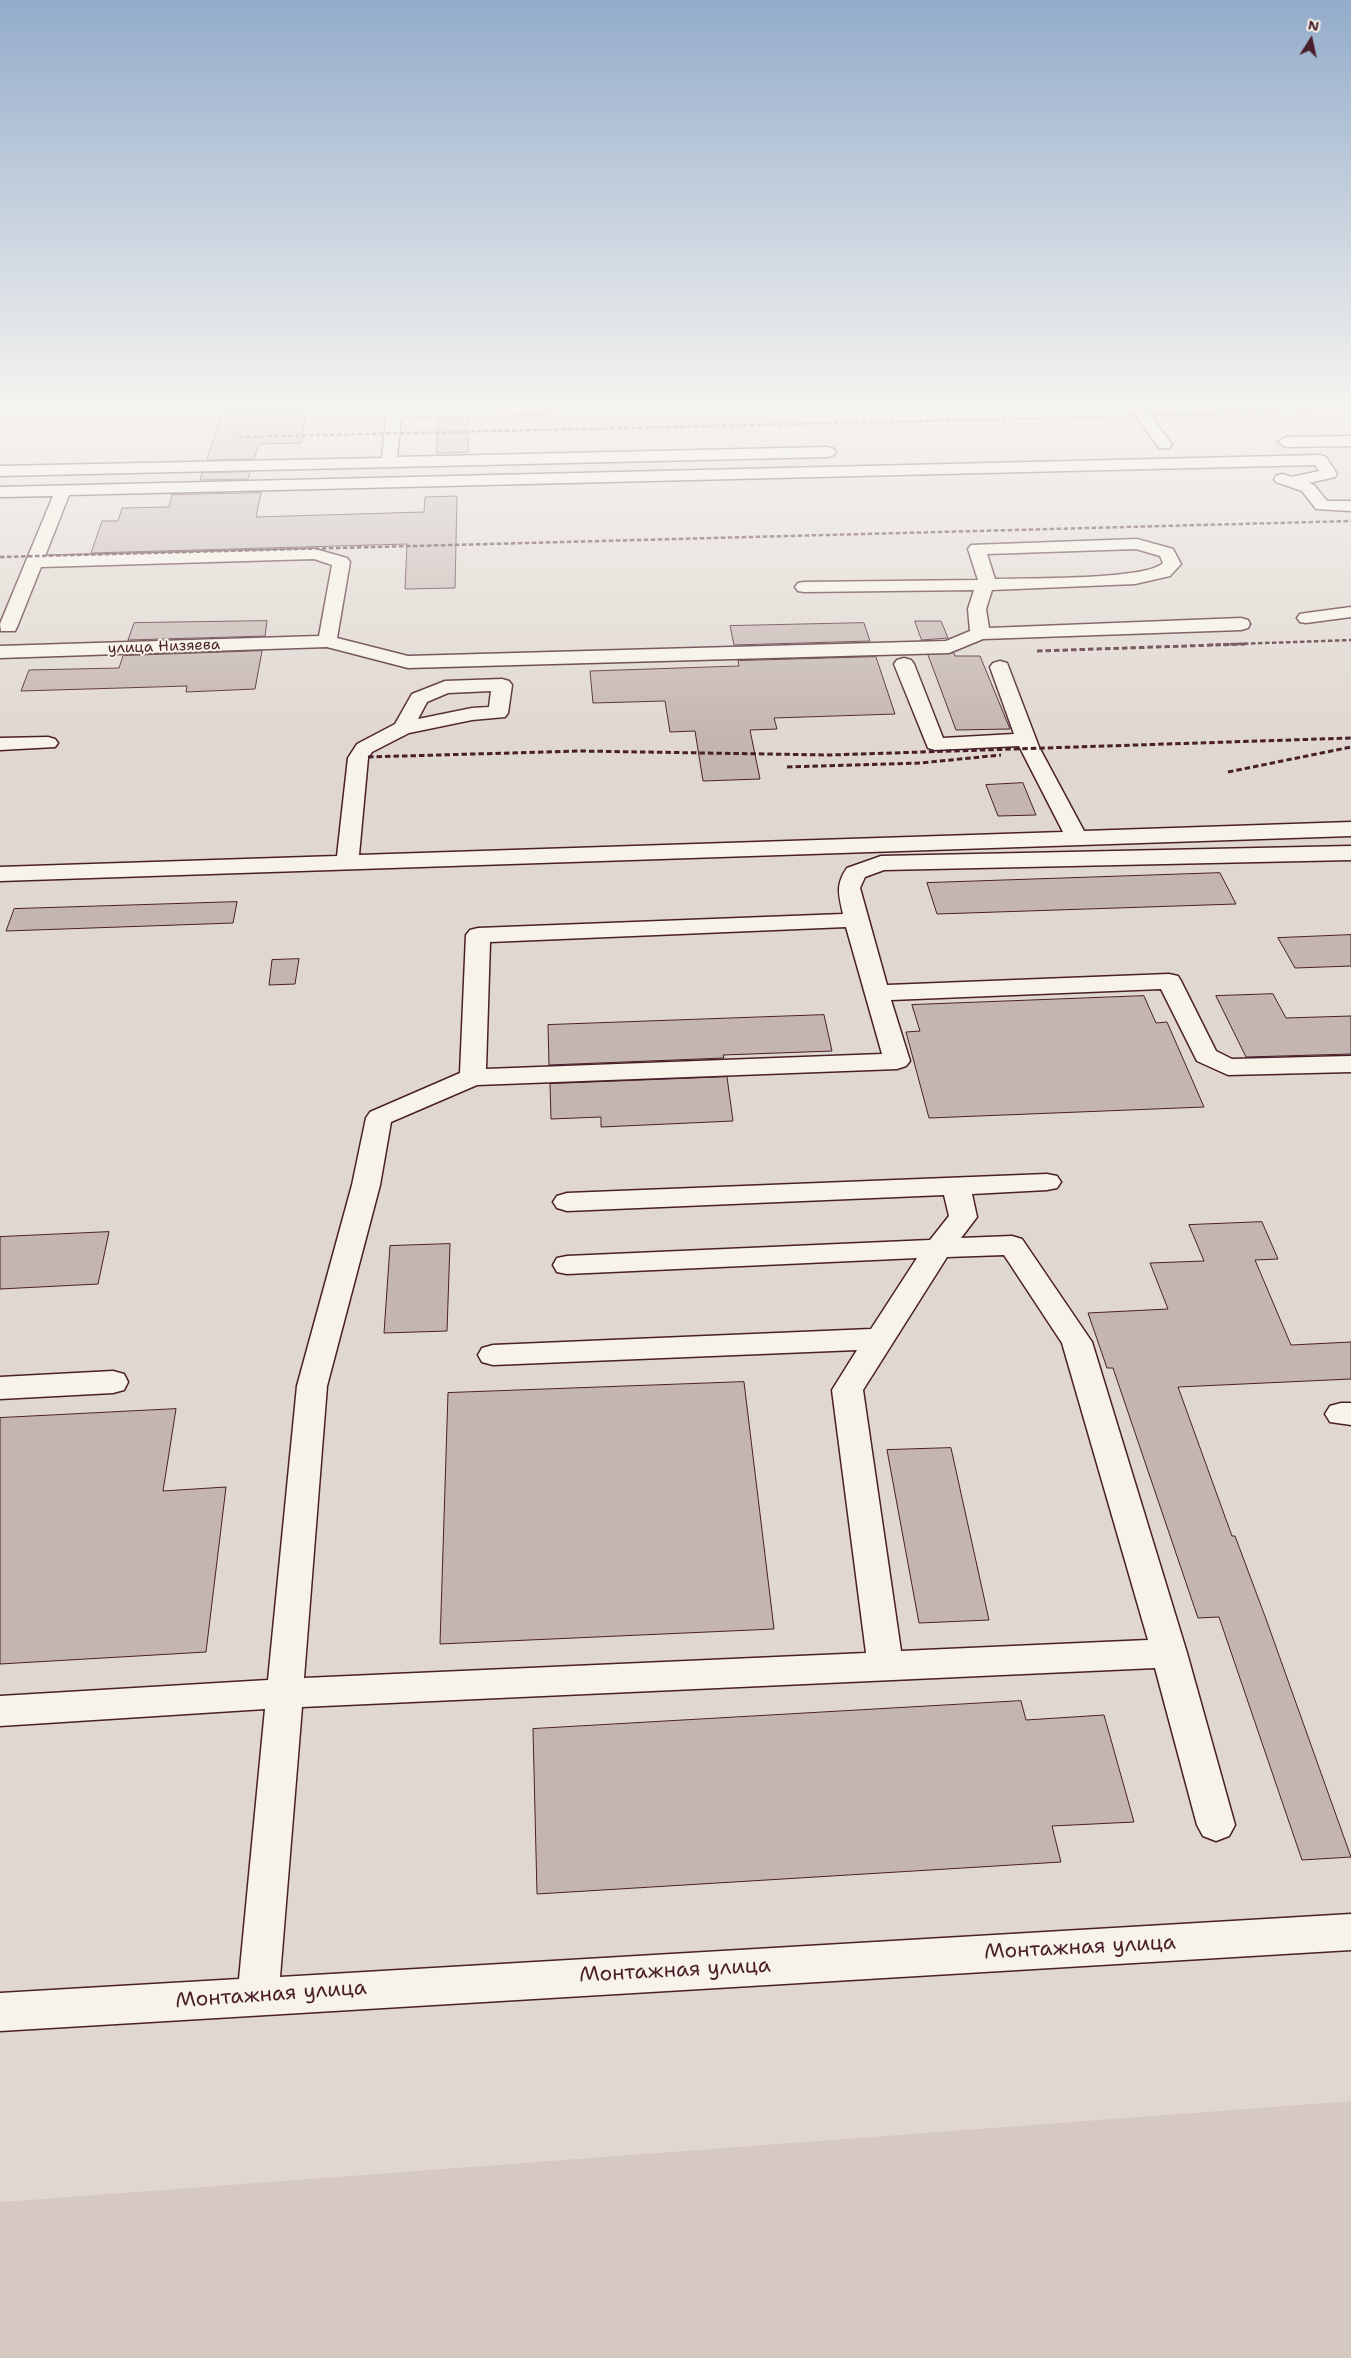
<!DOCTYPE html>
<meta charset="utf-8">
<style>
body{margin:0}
#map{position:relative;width:1351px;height:2358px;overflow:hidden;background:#ece6dd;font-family:"Shantell Sans",sans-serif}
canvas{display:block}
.north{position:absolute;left:1286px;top:15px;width:50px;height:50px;-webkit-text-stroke:4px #f7f3e8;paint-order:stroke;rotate:10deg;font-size:14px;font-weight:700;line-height:20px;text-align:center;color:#4a1f2b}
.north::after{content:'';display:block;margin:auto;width:18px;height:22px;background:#4a1f2b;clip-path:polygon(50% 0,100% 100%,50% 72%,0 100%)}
</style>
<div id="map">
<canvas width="1351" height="2358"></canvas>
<div class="north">N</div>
</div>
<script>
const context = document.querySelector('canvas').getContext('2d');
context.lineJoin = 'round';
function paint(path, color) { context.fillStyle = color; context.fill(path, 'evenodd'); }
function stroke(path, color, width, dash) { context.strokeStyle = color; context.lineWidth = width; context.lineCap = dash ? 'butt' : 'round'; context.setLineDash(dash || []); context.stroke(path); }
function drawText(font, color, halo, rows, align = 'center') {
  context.font = font + ' "Shantell Sans",sans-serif'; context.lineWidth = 4; context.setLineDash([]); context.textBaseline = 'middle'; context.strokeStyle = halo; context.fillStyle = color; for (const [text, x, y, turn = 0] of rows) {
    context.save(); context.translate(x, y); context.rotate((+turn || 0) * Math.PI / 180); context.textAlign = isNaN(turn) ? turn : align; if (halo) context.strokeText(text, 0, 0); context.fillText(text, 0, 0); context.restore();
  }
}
paint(new Path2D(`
 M 0,410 L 1351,410 L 1351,2101 L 0,2202 Z`), '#e0d7d0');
paint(new Path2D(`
 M 1351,2101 L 1351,2358 L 0,2358 L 0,2202 Z`), '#d5c9c2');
const building = new Path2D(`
 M 224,410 L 307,410 L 301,443 L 259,444 L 254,459 L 207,460 Z
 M 439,418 L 468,418 L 468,452 L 437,453 Z
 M 250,472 L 248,479 L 200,480 L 202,473 Z
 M 261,493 L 256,517 L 424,512 L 425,497 L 457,496 L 455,588 L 405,589 L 407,544 L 91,553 L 102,521 L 118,521 L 122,508 L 169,507 L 172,495 Z
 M 267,621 L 265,636 L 128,640 L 134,623 Z
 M 915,621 L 941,621 L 948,638 L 922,640 Z
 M 864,623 L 870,641 L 734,645 L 730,626 Z
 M 262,651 L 255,689 L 186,692 L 187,686 L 21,691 L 29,670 L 119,668 L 123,656 Z
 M 954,653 L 955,656 L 980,656 L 1010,729 L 956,730 L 928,655 Z
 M 876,657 L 895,714 L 774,718 L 777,729 L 750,730 L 760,779 L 703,781 L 695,731 L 670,732 L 665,701 L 593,703 L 590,671 L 739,666 L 738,661 Z
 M 1023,783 L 1036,815 L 998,816 L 986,785 Z
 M 1220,873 L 1236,904 L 937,914 L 927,883 Z
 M 237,902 L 233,923 L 6,931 L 14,909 Z
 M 1351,935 L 1351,966 L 1295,968 L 1278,938 Z
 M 299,959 L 295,984 L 269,985 L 272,960 Z
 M 1273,994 L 1286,1018 L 1351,1016 L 1351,1054 L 1246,1057 L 1216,996 Z
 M 1144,996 L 1156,1023 L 1167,1022 L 1204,1107 L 929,1118 L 906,1032 L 920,1031 L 912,1005 Z
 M 824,1015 L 832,1051 L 723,1055 L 724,1058 L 549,1065 L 548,1025 Z
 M 727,1077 L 733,1121 L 601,1127 L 601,1117 L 551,1119 L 550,1084 Z
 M 1262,1222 L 1278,1259 L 1255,1260 L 1291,1345 L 1351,1342 L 1351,1379 L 1178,1387 L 1232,1536 L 1235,1536 L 1266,1619 L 1351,1857 L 1302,1860 L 1219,1617 L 1198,1618 L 1113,1368 L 1107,1368 L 1088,1313 L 1168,1309 L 1150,1263 L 1204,1261 L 1189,1225 Z
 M 109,1232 L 98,1284 L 0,1289 L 0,1237 Z
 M 450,1244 L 447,1331 L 384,1333 L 390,1246 Z
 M 744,1382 L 774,1629 L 440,1644 L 448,1393 Z
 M 176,1409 L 163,1491 L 226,1487 L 206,1652 L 0,1664 L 0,1418 Z
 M 951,1448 L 989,1620 L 919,1623 L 887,1450 Z
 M 1021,1701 L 1026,1720 L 1104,1715 L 1134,1822 L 1052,1826 L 1061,1862 L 537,1894 L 533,1729 Z`);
paint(building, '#c4b5b0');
stroke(building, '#4a1f2b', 1);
const minor = new Path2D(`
 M 387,410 L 554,410 L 547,414 L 401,417 L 397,457 L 828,447 L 834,449 L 836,452 L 834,455 L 828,457 L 0,476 L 0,466 L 382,458 Z
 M 1132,410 L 1147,410 L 1172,445 L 1169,448 L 1159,448 Z
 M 1351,436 L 1351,446 L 1286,447 L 1278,442 L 1286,437 Z
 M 1320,455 L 1326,457 L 1337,474 L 1335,477 L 1309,483 L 1314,485 L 1327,501 L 1351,501 L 1351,511 L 1316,509 L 1302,491 L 1276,482 L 1274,479 L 1276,476 L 1282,474 L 1292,477 L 1319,471 L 1315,465 L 69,495 L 45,556 L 315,549 L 347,558 L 350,562 L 337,638 L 408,656 L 946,641 L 970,631 L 968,609 L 974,590 L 804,592 L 798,591 L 795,587 L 798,583 L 804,582 L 978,580 L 968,549 L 971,545 L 1137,539 L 1173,549 L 1181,564 L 1170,576 L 1135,584 L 992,590 L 986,609 L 989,628 L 1241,618 L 1248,620 L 1250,624 L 1248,628 L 1241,630 L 983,639 L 949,653 L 408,668 L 327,647 L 0,658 L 0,646 L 319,636 L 332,565 L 314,559 L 41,567 L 17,627 L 15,631 L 1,631 L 0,624 L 53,496 L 0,497 L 0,487 ZM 1136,549 L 1160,556 L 1163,563 C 1146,580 1026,578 995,579 L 987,554 Z
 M 1351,607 L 1351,617 L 1306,623 L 1300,622 L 1297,618 L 1300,614 L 1306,613 Z
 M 904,658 L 911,660 L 914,664 L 943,738 L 1014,734 L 990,667 L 993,663 L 1000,661 L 1007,663 L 1039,747 L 1084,831 L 1351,822 L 1351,836 L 0,881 L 0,867 L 337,856 L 348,758 L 357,744 L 395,724 L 412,694 L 445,681 L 502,679 L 509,681 L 512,685 L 508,713 L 505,717 L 472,720 L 409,733 L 372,752 L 368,758 L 359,855 L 1063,832 L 1019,746 L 935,750 L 928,748 L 894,664 L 897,660 ZM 491,691 L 489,707 L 472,708 L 418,719 L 427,702 L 448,693 Z
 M 48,737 L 55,739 L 58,743 L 55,747 L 0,750 L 0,738 Z
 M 1351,846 L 1351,860 L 884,870 L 865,877 L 860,888 L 887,985 L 1169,974 L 1178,976 L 1181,981 L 1216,1051 L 1232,1059 L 1351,1056 L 1351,1072 L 1228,1075 L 1197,1061 L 1161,989 L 891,1000 L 910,1061 L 906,1066 L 897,1069 L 477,1085 L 391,1122 L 380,1185 L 327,1386 L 304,1678 L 866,1653 L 832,1390 L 857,1350 L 493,1365 L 482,1362 L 478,1355 L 482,1348 L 493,1345 L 871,1329 L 917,1258 L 567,1274 L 557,1272 L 553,1265 L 557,1258 L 567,1256 L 930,1240 L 949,1216 L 944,1195 L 567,1211 L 557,1208 L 553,1202 L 557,1196 L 567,1193 L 1047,1174 L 1057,1176 L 1061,1182 L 1057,1188 L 1047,1190 L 972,1194 L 977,1217 L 961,1238 L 1012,1236 L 1022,1239 L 1092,1342 L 1187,1653 L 1235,1825 L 1229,1836 L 1216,1841 L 1203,1836 L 1197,1825 L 1155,1668 L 302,1707 L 280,1977 L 1351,1914 L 1351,1950 L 0,2031 L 0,1993 L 239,1979 L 265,1709 L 0,1726 L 0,1696 L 268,1680 L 297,1386 L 352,1185 L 366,1118 L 370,1112 L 460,1073 L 466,935 L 470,930 L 478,928 L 843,914 C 839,895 835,885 847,868 L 881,856 ZM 846,927 L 882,1054 L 486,1069 L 490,942 ZM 1004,1255 L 1062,1343 L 1148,1640 L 901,1651 L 863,1390 L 947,1257 Z
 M 113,1371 L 124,1374 L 128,1382 L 124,1390 L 113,1393 L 0,1399 L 0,1377 Z
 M 1341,1403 L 1351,1403 L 1351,1425 L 1330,1422 L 1325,1414 L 1330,1406 Z`);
stroke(minor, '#4a1f2b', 3);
paint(minor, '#f7f3e8');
stroke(new Path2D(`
 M 239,437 L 1351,411
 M 0,557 L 1351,521
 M 1209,645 L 1351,640`), '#4a1f2b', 2.5, [4.5, 2.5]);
stroke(new Path2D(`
 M 1037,651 L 1245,644
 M 368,757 L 580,751 L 830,755 L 1351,738
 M 787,767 L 920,763 L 1001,755
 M 1228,772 L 1351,747`), '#4a1f2b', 3, [5.5, 3]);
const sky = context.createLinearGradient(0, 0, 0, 740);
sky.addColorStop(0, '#93acca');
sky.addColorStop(0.55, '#f6f4f0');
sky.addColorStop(1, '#f6f4f000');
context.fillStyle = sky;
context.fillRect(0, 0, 1351, 740);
drawText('15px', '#4a1f2b', '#f7f3e8', [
 ["улица Низяева",164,647,-2]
]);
drawText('21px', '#4a1f2b', '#f7f3e8', [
 ["Монтажная улица",1080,1948,-3],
 ["Монтажная улица",675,1971,-3],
 ["Монтажная улица",271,1995,-4]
]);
</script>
